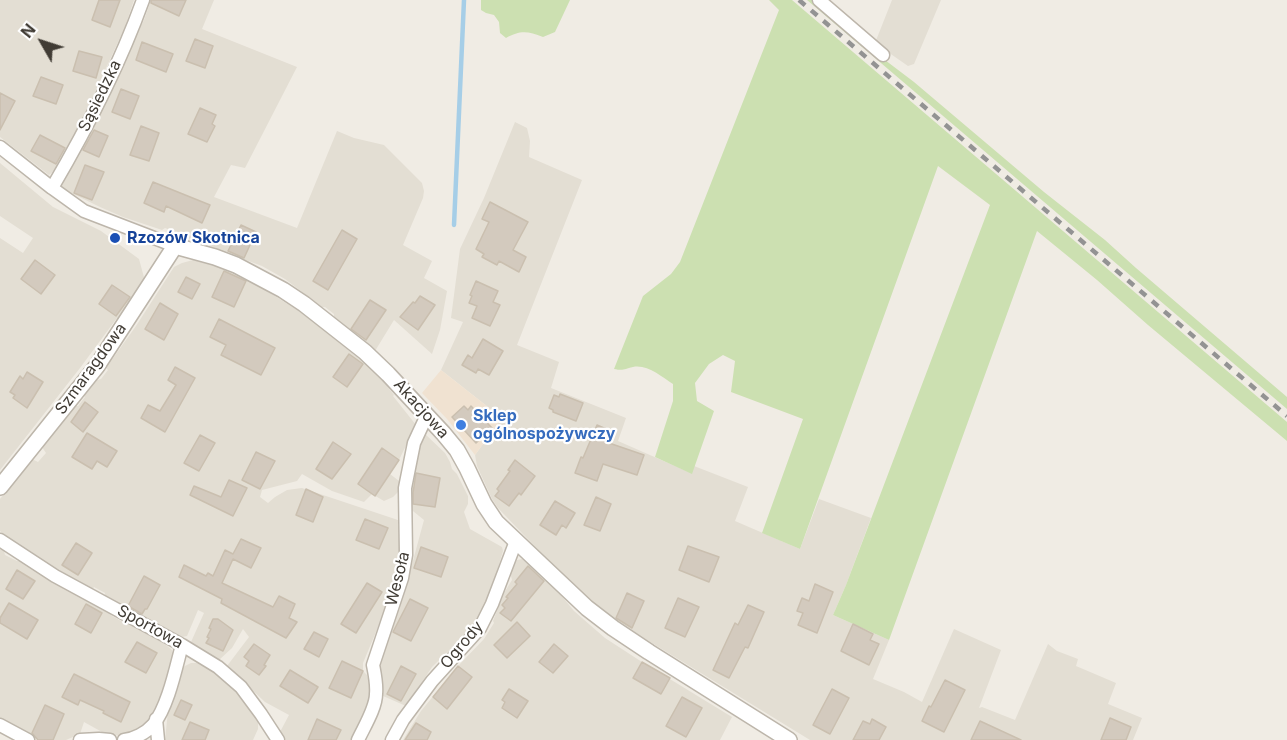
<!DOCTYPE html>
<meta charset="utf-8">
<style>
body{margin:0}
#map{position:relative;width:1287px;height:740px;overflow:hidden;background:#f0ece4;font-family:Inter,sans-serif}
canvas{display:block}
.north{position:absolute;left:12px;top:12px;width:60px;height:60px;-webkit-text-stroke:4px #fff;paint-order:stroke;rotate:309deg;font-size:16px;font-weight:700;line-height:24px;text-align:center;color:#413c35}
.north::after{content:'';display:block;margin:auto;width:21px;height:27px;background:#413c35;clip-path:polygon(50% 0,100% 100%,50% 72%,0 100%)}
</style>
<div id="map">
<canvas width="1287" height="740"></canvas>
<div class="north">N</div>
</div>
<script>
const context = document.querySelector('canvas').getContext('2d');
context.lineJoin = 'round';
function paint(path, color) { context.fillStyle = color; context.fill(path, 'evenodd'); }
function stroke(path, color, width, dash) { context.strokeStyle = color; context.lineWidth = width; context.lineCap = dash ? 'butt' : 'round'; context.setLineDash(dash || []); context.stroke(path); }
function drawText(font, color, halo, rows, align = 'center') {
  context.font = font + ' Inter,sans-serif'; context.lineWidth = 4.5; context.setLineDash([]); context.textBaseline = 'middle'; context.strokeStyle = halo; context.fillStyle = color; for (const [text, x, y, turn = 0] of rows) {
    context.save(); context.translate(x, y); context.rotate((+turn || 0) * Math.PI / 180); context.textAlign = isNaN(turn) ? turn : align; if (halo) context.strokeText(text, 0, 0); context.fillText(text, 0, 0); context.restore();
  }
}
paint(new Path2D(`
 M 0,0 L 134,0 L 125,27 L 78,129 L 57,168 L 49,175 L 0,137 Z
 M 151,0 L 214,0 L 202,29 L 297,67 L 245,168 L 231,165 L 214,197 L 297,228 L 337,131 L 354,138 L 384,145 L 422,183 L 424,191 L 423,198 L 403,245 L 432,261 L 424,278 L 447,291 L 440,330 L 432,354 L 394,320 L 375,351 L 350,331 L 334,317 L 334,314 L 325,307 L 322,307 L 285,279 L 262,266 L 243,259 L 228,252 L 179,235 L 178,233 L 165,228 L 162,230 L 123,217 L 100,207 L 59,187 L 144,20 Z
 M 892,0 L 941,0 L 914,64 L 908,66 L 875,43 Z
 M 515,122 L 527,128 L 530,141 L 529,157 L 582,180 L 517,345 L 559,362 L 551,388 L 626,418 L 618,441 L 691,473 L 694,466 L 748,487 L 735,521 L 800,549 L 819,499 L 871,518 L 846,585 L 833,615 L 889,640 L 873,679 L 904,692 L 922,702 L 954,629 L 1001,650 L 979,708 L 982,707 L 1015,720 L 1048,644 L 1057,651 L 1078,659 L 1076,666 L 1116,683 L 1108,704 L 1142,718 L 1133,740 L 810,740 L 608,616 L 567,580 L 498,508 L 492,499 L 477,466 L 475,455 L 502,418 L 441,370 L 463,322 L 451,318 L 460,249 L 484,198 Z
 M 0,163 L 53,207 L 101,231 L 139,259 L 145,281 L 122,321 L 117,318 L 80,368 L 0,470 L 0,238 L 23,253 L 33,238 L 0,216 Z
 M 193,260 L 215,266 L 251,281 L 302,313 L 373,370 L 382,380 L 394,395 L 393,396 L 416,425 L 399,460 L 390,474 L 403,484 L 398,492 L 393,497 L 384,501 L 372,494 L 364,502 L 332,491 L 302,474 L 297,481 L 262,490 L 260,497 L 268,503 L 275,497 L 287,490 L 302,488 L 398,520 L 401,547 L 391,596 L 363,663 L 363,671 L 367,675 L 372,693 L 352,740 L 286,740 L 280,732 L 289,715 L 265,702 L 227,666 L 249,637 L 243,629 L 232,648 L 219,660 L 191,642 L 204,613 L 198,610 L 187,636 L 182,637 L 146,617 L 141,617 L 105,597 L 105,593 L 94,587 L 92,590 L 18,545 L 4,535 L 0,531 L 0,499 L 32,459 L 38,462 L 46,453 L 42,447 L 75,406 L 78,406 L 85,397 L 84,396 L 97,380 L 101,379 L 108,370 L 106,368 L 136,326 L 174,267 L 182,263 Z
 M 424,433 L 445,453 L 450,462 L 452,469 L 457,474 L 468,496 L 468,504 L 464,512 L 470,529 L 502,547 L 503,551 L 490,595 L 476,621 L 468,632 L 432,667 L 406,706 L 383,696 L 379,668 L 379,660 L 405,590 L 424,520 L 408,507 L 419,443 Z
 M 0,549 L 4,551 L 5,555 L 17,561 L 21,561 L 107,610 L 112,616 L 123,622 L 129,623 L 166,645 L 172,650 L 173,659 L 154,715 L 140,727 L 130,733 L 119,736 L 102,732 L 84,722 L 80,734 L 66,740 L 38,740 L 0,721 Z
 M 522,559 L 550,582 L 574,611 L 605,638 L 642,662 L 732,717 L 720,740 L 403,740 L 421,711 L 458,666 L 484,639 L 494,623 L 493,621 L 504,593 L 512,580 L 510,572 L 517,560 Z
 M 191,663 L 197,663 L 218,674 L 236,689 L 255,714 L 258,722 L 258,729 L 253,740 L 165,740 L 168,711 L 177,678 L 183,667 Z`), '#e3ded3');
paint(new Path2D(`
 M 441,370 L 502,418 L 475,455 L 447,419 L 422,393 Z`), '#f0e2d1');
paint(new Path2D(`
 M 481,0 L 570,0 L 555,32 L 543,37 C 528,31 520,30 506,38 L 500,33 L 499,22 L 494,15 L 486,13 L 481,10 Z
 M 769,0 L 792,0 L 1287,422 L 1287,441 L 1148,325 L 1097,280 L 1037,231 L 889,640 L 833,615 L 846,585 L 990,205 L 938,166 L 800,549 L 762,533 L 803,419 L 731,392 L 735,361 L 723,355 L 709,364 L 695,383 L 697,401 L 714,411 L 692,474 L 655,457 L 673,401 L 673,384 C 662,377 647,364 633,367 C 624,369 624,371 614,369 L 643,296 L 671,274 L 680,262 L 779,10 Z
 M 807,0 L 816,0 L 881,57 L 914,82 L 1044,192 L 1105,240 L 1136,268 L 1287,397 L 1287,409 Z`), '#cce0b1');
stroke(new Path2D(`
 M 454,225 L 464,0`), '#a6cee7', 4.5);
const building = new Path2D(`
 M 99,0 L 120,0 L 110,27 L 92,20 Z
 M 151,0 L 186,0 L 179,16 L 151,3 Z
 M 195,39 L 213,46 L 205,68 L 186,61 Z
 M 142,42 L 173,54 L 166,72 L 136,60 Z
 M 79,51 L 102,57 L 96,78 L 73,71 Z
 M 41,77 L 63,85 L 56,104 L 33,96 Z
 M 121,89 L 139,96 L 130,119 L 112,112 Z
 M 0,93 L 15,101 L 0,130 Z
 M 200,108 L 216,115 L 212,124 L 215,126 L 207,142 L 188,134 Z
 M 141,126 L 159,133 L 149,161 L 130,155 Z
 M 94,130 L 108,136 L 99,157 L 83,150 Z
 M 40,135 L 65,148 L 56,164 L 31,151 Z
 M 85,165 L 104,172 L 92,200 L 74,193 Z
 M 153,182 L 210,205 L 202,223 L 166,206 L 164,212 L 144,203 Z
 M 490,202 L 528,222 L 513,250 L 526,257 L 519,272 L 499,261 L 497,265 L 482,257 L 484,254 L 476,249 L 489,222 L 482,219 Z
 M 241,225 L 256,232 L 244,258 L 228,251 Z
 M 342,230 L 357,239 L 328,290 L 313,281 Z
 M 35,260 L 55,275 L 41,294 L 21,279 Z
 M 224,271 L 246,281 L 234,307 L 212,297 Z
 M 186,277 L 200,284 L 192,299 L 178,292 Z
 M 476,281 L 498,291 L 493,302 L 500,305 L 490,326 L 472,318 L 477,306 L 469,303 L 472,296 L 470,295 Z
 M 112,285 L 130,297 L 116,316 L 99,304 Z
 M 420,296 L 435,305 L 418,330 L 400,317 L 413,302 L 415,303 Z
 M 370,300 L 386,310 L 366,340 L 351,329 Z
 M 160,303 L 178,314 L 164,340 L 145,329 Z
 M 219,319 L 275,348 L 261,375 L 221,355 L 226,345 L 210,337 Z
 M 483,339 L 503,351 L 489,375 L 478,369 L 476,373 L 462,365 L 468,355 L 472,358 Z
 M 349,354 L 363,364 L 347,387 L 333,377 Z
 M 175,367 L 195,378 L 165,432 L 141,418 L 148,405 L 160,411 L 176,385 L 168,380 Z
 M 27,372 L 43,382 L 27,408 L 13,398 L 15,395 L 10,392 L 20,376 L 23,379 Z
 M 560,394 L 583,403 L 576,421 L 553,412 L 553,410 L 549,408 L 554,395 L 559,397 Z
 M 85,402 L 98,412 L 83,432 L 71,422 Z
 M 464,406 L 468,410 L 471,406 L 492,428 L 476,443 L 452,417 Z
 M 597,425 L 611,431 L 606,442 L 644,455 L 637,475 L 603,464 L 597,481 L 575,473 L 581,457 L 583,458 Z
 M 87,433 L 117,451 L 107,467 L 97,461 L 92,469 L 72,457 Z
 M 200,435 L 215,443 L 199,471 L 184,463 Z
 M 333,442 L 351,454 L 332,479 L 316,469 Z
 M 382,448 L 399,460 L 375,496 L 358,484 Z
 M 256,452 L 275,461 L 260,489 L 242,480 Z
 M 515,460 L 535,476 L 521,495 L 519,493 L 509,506 L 495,496 L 499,491 L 497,489 L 510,471 L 508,470 Z
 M 416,473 L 440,478 L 435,507 L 413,504 L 413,493 Z
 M 229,480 L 247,488 L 233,516 L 190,495 L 194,486 L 221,497 Z
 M 306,489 L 323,497 L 313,522 L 296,515 Z
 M 596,497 L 611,504 L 600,531 L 584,525 Z
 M 555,501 L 575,513 L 566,528 L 562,525 L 556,535 L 540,525 Z
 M 365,519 L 388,528 L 379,549 L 356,540 Z
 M 241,539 L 261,548 L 251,568 L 233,559 L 222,583 L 273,607 L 279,596 L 295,604 L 289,618 L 297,622 L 286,638 L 221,603 L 222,599 L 179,577 L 184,565 L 206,576 L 208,573 L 213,576 L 225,550 L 233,554 Z
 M 76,543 L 92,553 L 78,575 L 62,565 Z
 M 688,546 L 719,557 L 709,582 L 679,570 Z
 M 421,547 L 448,557 L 441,577 L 414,568 Z
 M 528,566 L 544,581 L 511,621 L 500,613 L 505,608 L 502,605 L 508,598 L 506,597 L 517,584 L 515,582 Z
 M 17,570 L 35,581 L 23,599 L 6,589 Z
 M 144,576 L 160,585 L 147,609 L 145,609 L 142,614 L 128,606 Z
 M 367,583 L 382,592 L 356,633 L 341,624 Z
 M 815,584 L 833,592 L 817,633 L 798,625 L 803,613 L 797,611 L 802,598 L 809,601 Z
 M 627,593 L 644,601 L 632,628 L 616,618 Z
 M 678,598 L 699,607 L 685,637 L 665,628 Z
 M 410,599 L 428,608 L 411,641 L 393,632 Z
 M 9,603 L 38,620 L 27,639 L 0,623 L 0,618 Z
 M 86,604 L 102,613 L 91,633 L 75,624 Z
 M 748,605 L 764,612 L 748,648 L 745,647 L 729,678 L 713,670 L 735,623 L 738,625 Z
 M 213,619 L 218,619 L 233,630 L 223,651 L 206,643 L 209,638 L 207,637 L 211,629 L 209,628 Z
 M 517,622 L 530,636 L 507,658 L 494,645 Z
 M 853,624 L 873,634 L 870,640 L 879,644 L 869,665 L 841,651 Z
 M 314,632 L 328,639 L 319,657 L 304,649 Z
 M 137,642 L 157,653 L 146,673 L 125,662 Z
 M 254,644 L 270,655 L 264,665 L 266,666 L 259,675 L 246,666 L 249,661 L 244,657 Z
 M 554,644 L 568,656 L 553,673 L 539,662 Z
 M 342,661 L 363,671 L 351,698 L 329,688 Z
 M 642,662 L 670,678 L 661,694 L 633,678 Z
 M 401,666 L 416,674 L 401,701 L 387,694 Z
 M 458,666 L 472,677 L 447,709 L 433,697 Z
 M 290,670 L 318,687 L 308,703 L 280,686 Z
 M 74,674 L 130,702 L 121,722 L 103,713 L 104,711 L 80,700 L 78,705 L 62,697 Z
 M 945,680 L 965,690 L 944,732 L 922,721 L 929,706 L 931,707 Z
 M 509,689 L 528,701 L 517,718 L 502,708 L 505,702 L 502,700 Z
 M 832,689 L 849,698 L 830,734 L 813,725 Z
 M 682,697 L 702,708 L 686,737 L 666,726 Z
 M 181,700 L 192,705 L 185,720 L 174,715 Z
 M 45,705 L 64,714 L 53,740 L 38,740 L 32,733 Z
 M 1110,718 L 1131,727 L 1126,740 L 1101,740 Z
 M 317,719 L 341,730 L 336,740 L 308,740 Z
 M 872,719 L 886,727 L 879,740 L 853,740 L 863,721 L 870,724 Z
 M 980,721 L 1021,740 L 971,740 Z
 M 190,722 L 209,730 L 205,740 L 182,740 Z
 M 416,723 L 431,732 L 427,740 L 405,740 Z`);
paint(building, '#d3cabe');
stroke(building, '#cabfaf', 1.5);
const minor = new Path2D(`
 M 819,0 L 883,55
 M 0,147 L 52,188 L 84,211 L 175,246
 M 52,188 C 86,130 120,64 143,0
 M 0,540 L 55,576 L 182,645 L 218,667 L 241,687 L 261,714 L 278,740
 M 156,719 L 158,740
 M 0,725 L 28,740
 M 80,740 L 99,739 L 110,740
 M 124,740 C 134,739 146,733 153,725 C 168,707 176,667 182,645
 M 358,740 C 364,727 376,708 376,694 C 377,684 375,675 373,665 L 402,578 L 406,555 L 405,488 L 414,443 L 427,415
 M 392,740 L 403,720 L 432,681 L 480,628 L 492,604 L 516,541`);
const tertiary = new Path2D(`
 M 0,487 L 97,366 L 175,246 L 215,257 L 236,265 L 283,290 L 304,304 L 365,352 L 388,374 L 443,433 L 457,450 L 467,468 L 484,504 L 496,522 L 587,608 L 613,628 L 649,652 L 789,740`);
stroke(minor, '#bdb6ab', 15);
stroke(tertiary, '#bdb6ab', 18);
stroke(minor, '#fff', 12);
stroke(tertiary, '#fff', 15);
stroke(new Path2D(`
 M 799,0 L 1287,416`), '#939393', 4.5, [8, 8]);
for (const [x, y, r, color] of [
 [115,238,6,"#1a4fb4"],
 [461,425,6,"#3f7fe0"]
]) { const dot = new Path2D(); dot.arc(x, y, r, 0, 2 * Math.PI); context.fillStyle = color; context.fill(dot); stroke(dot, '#fff', 2); }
drawText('16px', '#413c35', '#fff', [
 ["Sąsiedzka",100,96,-64],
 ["Szmaragdowa",91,369,-54],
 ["Akacjowa",421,409,48],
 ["Wesoła",398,579,-76],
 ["Sportowa",150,627,29],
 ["Ogrody",462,645,-50]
]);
drawText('bold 16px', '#164399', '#fff', [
 ["Rzozów Skotnica",127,238]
], 'left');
drawText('bold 16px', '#366cbe', '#fff', [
 ["Sklep",473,416],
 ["ogólnospożywczy",473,434]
], 'left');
</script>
